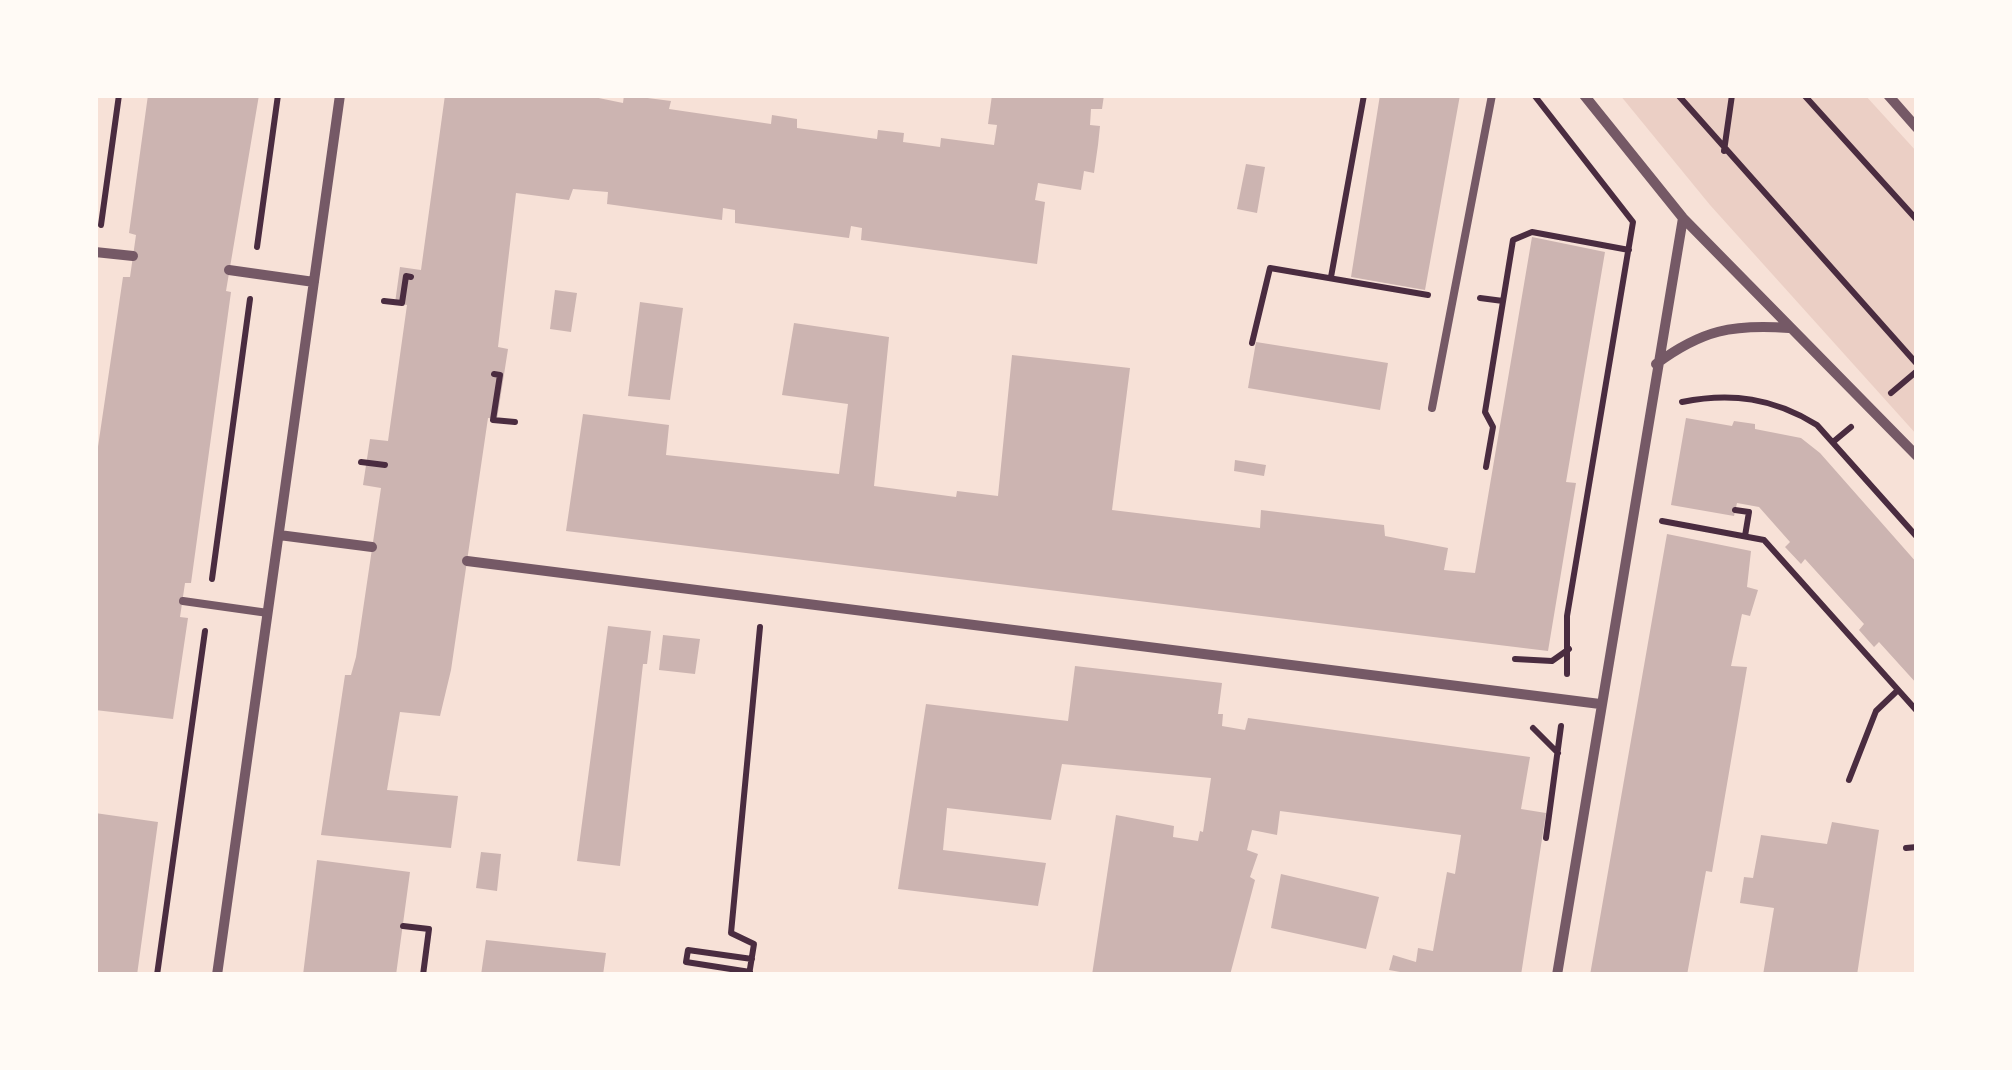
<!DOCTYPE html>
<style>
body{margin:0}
#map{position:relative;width:2012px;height:1070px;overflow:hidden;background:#f7e1d7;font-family:Poppins,sans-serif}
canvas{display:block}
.frame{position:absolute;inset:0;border:98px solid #fffaf5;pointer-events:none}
</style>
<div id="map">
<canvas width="2012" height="1070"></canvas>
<div class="frame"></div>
</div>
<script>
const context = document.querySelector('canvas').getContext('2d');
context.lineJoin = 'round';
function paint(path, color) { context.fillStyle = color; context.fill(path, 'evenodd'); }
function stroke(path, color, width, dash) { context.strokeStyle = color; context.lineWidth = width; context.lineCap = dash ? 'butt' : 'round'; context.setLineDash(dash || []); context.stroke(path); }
paint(new Path2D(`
 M 1620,95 L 1865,95 L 1917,152 L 1917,435 L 1710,205 Z`), '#ebcfc5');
paint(new Path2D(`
 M 148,95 L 259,95 L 226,291 L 231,292 L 191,583 L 185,583 L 180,617 L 188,618 L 173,719 L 95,710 L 95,467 L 123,277 L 130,277 L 136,235 L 129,233 Z
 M 445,95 L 584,95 L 623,103 L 624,95 L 671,101 L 669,109 L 771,124 L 772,115 L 797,119 L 797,128 L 877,139 L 878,130 L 904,133 L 903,142 L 940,147 L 941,138 L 994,145 L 997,125 L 988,124 L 992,95 L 1104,95 L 1102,109 L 1091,109 L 1090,125 L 1100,126 L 1098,145 L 1094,173 L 1084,171 L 1081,190 L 1038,183 L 1035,200 L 1045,202 L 1037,264 L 861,240 L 862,228 L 851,226 L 849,238 L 735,223 L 735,210 L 723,208 L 722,220 L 607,204 L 608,192 L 596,191 L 573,189 L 569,200 L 516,193 L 498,347 L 508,349 L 497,419 L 488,418 L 451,670 L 440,716 L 400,712 L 387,790 L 458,796 L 451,848 L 321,835 L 345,675 L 351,675 L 356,657 L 381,488 L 363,485 L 370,439 L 388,441 L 407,305 L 395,303 L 400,267 L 421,270 Z
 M 1380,95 L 1460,95 L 1425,290 L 1351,277 Z
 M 1246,164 L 1265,167 L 1257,213 L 1237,209 Z
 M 1532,237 L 1605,252 L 1566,482 L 1576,483 L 1548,651 L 566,531 L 583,414 L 669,425 L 666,455 L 839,474 L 848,404 L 782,395 L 794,323 L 889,337 L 874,486 L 956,497 L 957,491 L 998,496 L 1012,355 L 1130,368 L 1112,510 L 1260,528 L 1261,510 L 1384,525 L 1385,536 L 1448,548 L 1444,570 L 1475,573 Z
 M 555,290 L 577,293 L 571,332 L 550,329 Z
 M 640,302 L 683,308 L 670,400 L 628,396 Z
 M 1256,342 L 1388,363 L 1380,410 L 1248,388 Z
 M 1686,418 L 1732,426 L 1734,421 L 1755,424 L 1755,429 L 1801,438 L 1820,453 L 1917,563 L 1917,684 L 1879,642 L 1874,647 L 1859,630 L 1864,624 L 1805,559 L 1801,564 L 1785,547 L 1790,542 L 1759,507 L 1737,503 L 1734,516 L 1671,505 Z
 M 1235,460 L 1266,465 L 1264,476 L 1234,471 Z
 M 1667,534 L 1751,551 L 1747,587 L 1758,590 L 1750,616 L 1742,614 L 1731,666 L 1747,667 L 1712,872 L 1706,871 L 1687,975 L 1590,975 Z
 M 608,626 L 651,631 L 647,664 L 643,664 L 620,866 L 577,861 Z
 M 663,635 L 700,639 L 695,674 L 659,670 Z
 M 1075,666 L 1222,683 L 1218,714 L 1223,714 L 1222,726 L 1245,730 L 1248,718 L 1530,757 L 1521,809 L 1546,813 L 1521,975 L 1417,975 L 1389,970 L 1393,955 L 1416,962 L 1418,948 L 1433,951 L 1447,872 L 1455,874 L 1461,835 L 1280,811 L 1277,835 L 1252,830 L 1247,850 L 1258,854 L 1250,877 L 1255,880 L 1230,975 L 1092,975 L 1116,815 L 1174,826 L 1173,837 L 1198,841 L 1200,831 L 1203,832 L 1211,778 L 1062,764 L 1051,820 L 947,808 L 943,850 L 1046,863 L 1038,906 L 898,889 L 926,704 L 1068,721 Z
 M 95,813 L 158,822 L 137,975 L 95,975 Z
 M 1832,822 L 1879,830 L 1857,975 L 1763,975 L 1774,908 L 1740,903 L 1744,877 L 1753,878 L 1761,835 L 1827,844 Z
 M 481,852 L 501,854 L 497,891 L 476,888 Z
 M 317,860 L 410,872 L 396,975 L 303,975 Z
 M 1281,874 L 1379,897 L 1366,949 L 1271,928 Z
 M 486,940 L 606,953 L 603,975 L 481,975 Z`), '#ccb4b1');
stroke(new Path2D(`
 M 1534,95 L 1633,222 L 1567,616 L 1567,674
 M 1678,95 L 1917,364
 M 1804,95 L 1917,220
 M 1724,151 L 1732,95
 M 101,225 L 119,95
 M 257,247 L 278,95
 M 1331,277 L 1364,95
 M 1480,298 L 1503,301
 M 384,301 L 402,303 L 406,276 L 411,277
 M 1252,343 L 1270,268 L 1428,295
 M 494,374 L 500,375 L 493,420 L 515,422
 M 1891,393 L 1917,371
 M 1682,402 C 1731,392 1774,398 1817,425 L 1917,537
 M 1833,442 L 1851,427
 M 361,462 L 385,465
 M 1486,467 L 1493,427 L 1485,412 L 1513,240 L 1532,232 L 1629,250
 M 1735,510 L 1749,512 L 1745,536
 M 1662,521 L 1764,540 L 1917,711
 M 212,579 L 250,299
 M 1515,659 L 1552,661 L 1569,649
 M 1533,728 L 1558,753
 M 1849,780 L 1876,711 L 1898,690
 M 1546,838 L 1561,726
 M 1906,848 L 1917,847
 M 403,926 L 429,929 L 423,975
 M 750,972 L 686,962 L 688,950 L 752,959
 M 157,975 L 205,631
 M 749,975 L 754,944 L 731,933 L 760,627`), '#4a2c40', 6);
stroke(new Path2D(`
 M 1432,408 L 1492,95
 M 183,601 L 268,613`), '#755966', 8);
stroke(new Path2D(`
 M 1584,95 L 1683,218 L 1917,456
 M 1888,95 L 1917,128
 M 95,252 L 133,256
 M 229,270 L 314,282
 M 1656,364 C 1702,330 1732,324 1789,328
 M 279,535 L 372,547
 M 467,561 L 1600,704
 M 217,975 L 340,95
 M 1557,975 L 1683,218`), '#755966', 10);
</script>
